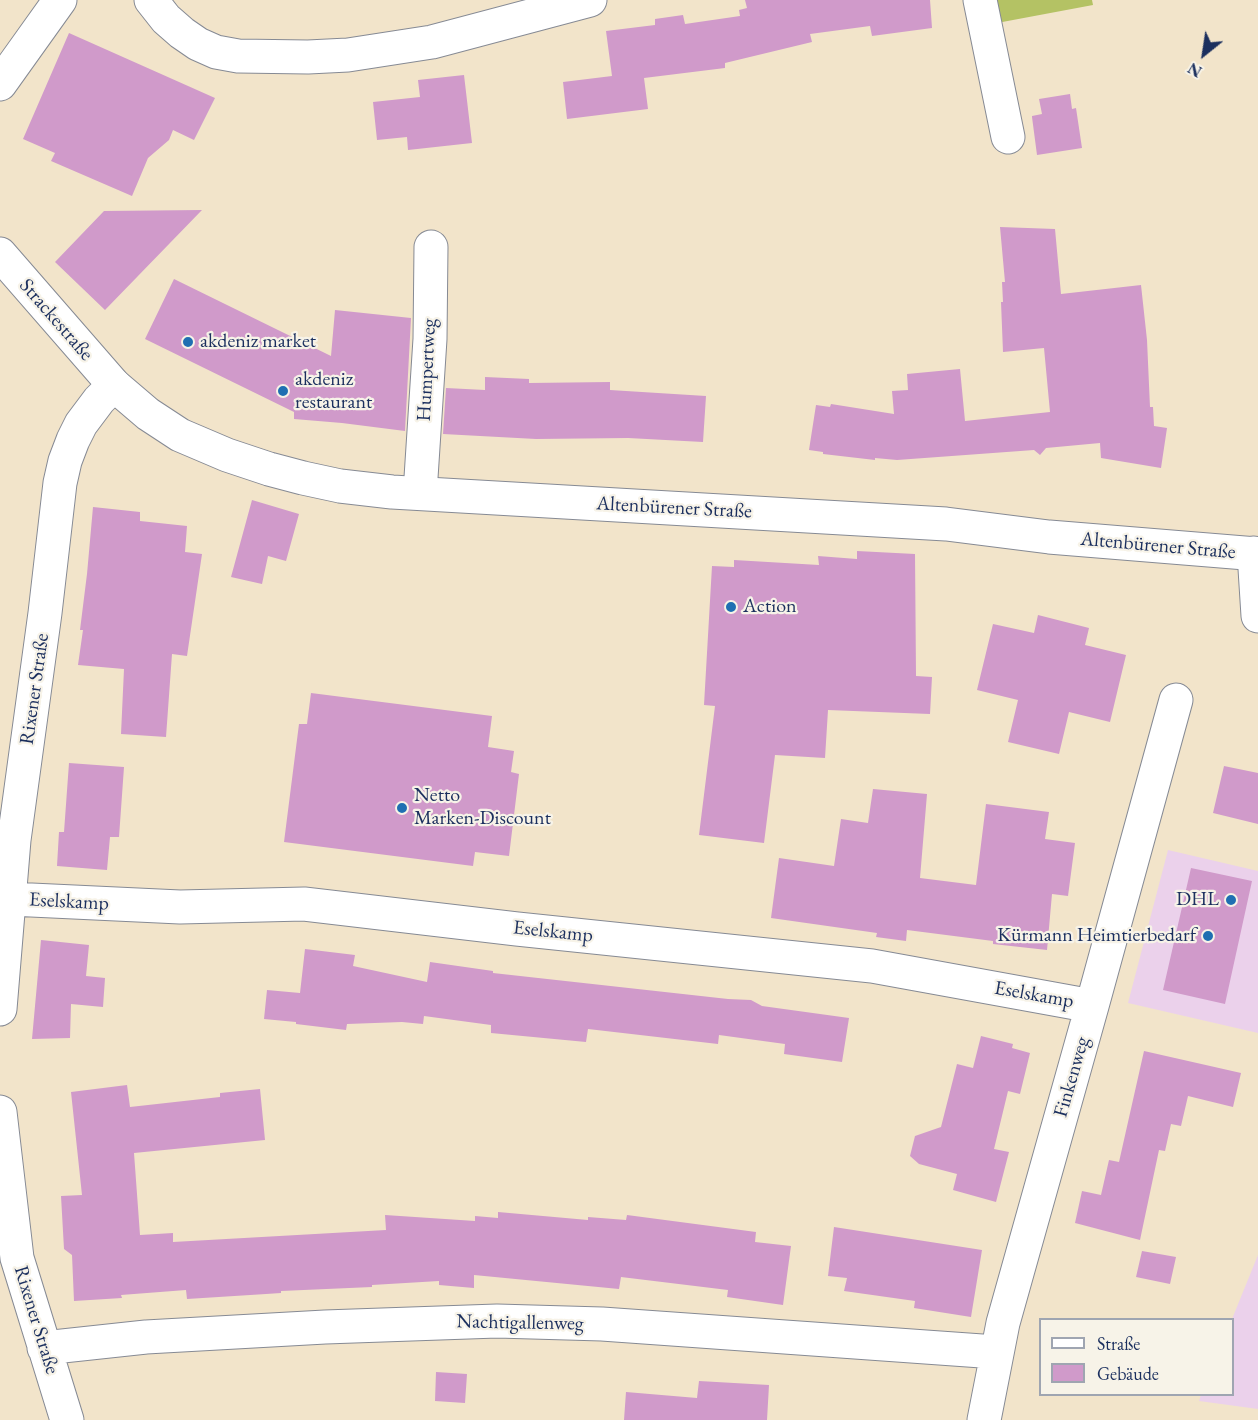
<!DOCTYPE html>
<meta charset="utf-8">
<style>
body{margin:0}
#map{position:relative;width:1258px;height:1420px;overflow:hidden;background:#f2e4ca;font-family:"EB Garamond",serif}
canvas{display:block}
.legend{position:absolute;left:1039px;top:1318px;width:195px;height:78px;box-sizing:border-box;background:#f7f3e8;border:2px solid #9fa5b1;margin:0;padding:8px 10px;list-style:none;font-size:18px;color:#1b2f5e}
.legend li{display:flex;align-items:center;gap:12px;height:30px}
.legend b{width:30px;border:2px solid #9fa5b1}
.north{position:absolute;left:1174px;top:24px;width:60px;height:60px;-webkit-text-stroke:4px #f7f3e8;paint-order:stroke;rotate:210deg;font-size:16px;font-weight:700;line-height:24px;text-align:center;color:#1b2f5e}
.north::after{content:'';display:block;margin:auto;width:21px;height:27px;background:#1b2f5e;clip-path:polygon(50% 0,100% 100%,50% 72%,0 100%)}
</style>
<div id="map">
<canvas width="1258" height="1420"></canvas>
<ul class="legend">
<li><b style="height:8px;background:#fff"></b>Straße</li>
<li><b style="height:16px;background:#d09aca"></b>Gebäude</li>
</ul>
<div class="north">N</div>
</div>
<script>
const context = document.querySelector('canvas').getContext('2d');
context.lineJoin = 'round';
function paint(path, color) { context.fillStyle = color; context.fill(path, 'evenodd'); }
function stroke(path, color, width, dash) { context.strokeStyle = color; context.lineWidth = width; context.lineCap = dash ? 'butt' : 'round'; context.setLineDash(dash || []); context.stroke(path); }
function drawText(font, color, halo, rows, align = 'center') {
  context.font = font + ' "EB Garamond",serif'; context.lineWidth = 4.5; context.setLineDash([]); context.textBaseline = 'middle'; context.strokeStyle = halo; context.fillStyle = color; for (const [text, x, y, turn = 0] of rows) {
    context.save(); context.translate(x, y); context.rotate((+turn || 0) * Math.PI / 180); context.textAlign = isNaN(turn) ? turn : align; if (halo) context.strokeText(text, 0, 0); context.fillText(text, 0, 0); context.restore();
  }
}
paint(new Path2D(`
 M 1168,850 L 1258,871 L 1258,1033 L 1128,1003 Z
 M 1258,1255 L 1258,1409 L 1199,1401 L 1201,1395 L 1232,1394 L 1232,1319 Z`), '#ebd1eb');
paint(new Path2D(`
 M 992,0 L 1092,0 L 1093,5 L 997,23 Z`), '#b4c264');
paint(new Path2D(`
 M 745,0 L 930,0 L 932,28 L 872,36 L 870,26 L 810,34 L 812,42 L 725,63 L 725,68 L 644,78 L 648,109 L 567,119 L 563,82 L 612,76 L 606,31 L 655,25 L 655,19 L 683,15 L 685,24 L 740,16 L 739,10 L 747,8 Z
 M 69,33 L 215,98 L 194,140 L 173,130 L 169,140 L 148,158 L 132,196 L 51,161 L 55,153 L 23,139 Z
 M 464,75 L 472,143 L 408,150 L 407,137 L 377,140 L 373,102 L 420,97 L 418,80 Z
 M 1070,94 L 1072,109 L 1076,108 L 1082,148 L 1037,155 L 1032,117 L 1032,116 L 1042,114 L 1039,99 Z
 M 202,210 L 105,310 L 55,262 L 104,211 Z
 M 1000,227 L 1055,229 L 1061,294 L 1141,285 L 1147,340 L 1150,407 L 1153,407 L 1154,426 L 1167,428 L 1161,468 L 1101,458 L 1100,443 L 1046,448 L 1040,455 L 1034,450 L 897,460 L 875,458 L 875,460 L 823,454 L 823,452 L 809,450 L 816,405 L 830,407 L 831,404 L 894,414 L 892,391 L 908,390 L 907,374 L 960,369 L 965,421 L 1050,412 L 1044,348 L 1003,352 L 1001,302 L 1003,302 L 1002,282 L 1005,282 Z
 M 174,279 L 331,356 L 335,310 L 411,318 L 405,431 L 342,423 L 294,419 L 294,412 L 145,339 Z
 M 485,377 L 529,379 L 529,383 L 610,382 L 610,390 L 706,396 L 703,442 L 628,438 L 536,439 L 443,434 L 446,388 L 485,390 Z
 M 252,500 L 299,514 L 286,561 L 268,556 L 262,584 L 231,577 Z
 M 93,507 L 140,512 L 140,521 L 187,526 L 185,552 L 202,554 L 187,656 L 172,654 L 166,737 L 121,734 L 124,669 L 78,665 L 83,630 L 80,630 L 87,574 Z
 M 857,551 L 915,554 L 916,676 L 932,677 L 930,714 L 828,710 L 825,758 L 775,755 L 764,843 L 699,835 L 715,706 L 704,705 L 712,566 L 734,567 L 734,560 L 819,565 L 818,556 L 857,559 Z
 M 1038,615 L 1089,628 L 1085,645 L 1126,655 L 1110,722 L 1069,712 L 1059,754 L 1008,742 L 1018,700 L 977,690 L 993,624 L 1034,633 Z
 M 311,693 L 492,716 L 488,747 L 514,751 L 511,772 L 519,774 L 509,856 L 475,852 L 473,866 L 284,842 L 299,724 L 307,724 Z
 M 69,763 L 124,767 L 119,837 L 110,837 L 107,870 L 57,866 L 59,832 L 64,832 Z
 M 1224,766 L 1258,773 L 1258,824 L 1213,813 Z
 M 873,789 L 927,794 L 920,878 L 976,885 L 986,804 L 1049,812 L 1045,839 L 1075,843 L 1068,896 L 1052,894 L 1047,950 L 993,944 L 993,941 L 907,930 L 906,941 L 876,937 L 877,933 L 771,918 L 779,858 L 834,866 L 841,819 L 868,823 Z
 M 1191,868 L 1252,881 L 1225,1004 L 1163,990 Z
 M 41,940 L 89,945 L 86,976 L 105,978 L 103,1007 L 71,1004 L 70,1038 L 32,1039 Z
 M 305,949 L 355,955 L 353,966 L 427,982 L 430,962 L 493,971 L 493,973 L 728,999 L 751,1000 L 762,1006 L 849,1018 L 842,1062 L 784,1054 L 785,1044 L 719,1035 L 718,1044 L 588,1029 L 586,1042 L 491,1033 L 491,1025 L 424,1016 L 423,1024 L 402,1022 L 347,1024 L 346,1030 L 296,1024 L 296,1022 L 264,1019 L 267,990 L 300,993 Z
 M 981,1036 L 1013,1044 L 1012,1048 L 1030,1053 L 1020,1094 L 1008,1091 L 994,1149 L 1009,1152 L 996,1202 L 953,1190 L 957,1174 L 919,1164 L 910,1156 L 915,1136 L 941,1127 L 957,1064 L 973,1068 Z
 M 1144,1051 L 1241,1073 L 1233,1107 L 1188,1096 L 1181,1126 L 1171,1124 L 1165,1151 L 1159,1150 L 1140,1240 L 1075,1223 L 1082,1191 L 1101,1195 L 1109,1160 L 1119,1162 Z
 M 127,1085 L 130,1107 L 220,1097 L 220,1093 L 260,1089 L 265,1140 L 134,1153 L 140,1235 L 173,1233 L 173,1242 L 386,1230 L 385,1215 L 475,1221 L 475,1216 L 498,1218 L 498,1212 L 588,1220 L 588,1217 L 626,1220 L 627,1215 L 756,1232 L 755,1242 L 791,1246 L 783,1305 L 727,1297 L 728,1290 L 621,1277 L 619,1289 L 474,1275 L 474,1288 L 439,1285 L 439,1281 L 372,1285 L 372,1287 L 281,1291 L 281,1293 L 266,1294 L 187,1299 L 186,1290 L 121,1295 L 122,1298 L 74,1301 L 72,1255 L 64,1249 L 61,1196 L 82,1195 L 71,1092 Z
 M 834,1227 L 982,1250 L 971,1317 L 914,1308 L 915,1301 L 844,1291 L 847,1278 L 828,1276 Z
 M 1142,1251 L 1176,1257 L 1170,1284 L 1136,1277 Z
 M 436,1372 L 467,1374 L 465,1403 L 435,1401 Z
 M 699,1381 L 769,1385 L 767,1420 L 624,1420 L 626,1392 L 697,1398 Z`), '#d09aca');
const minor = new Path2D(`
 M 151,0 L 166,19 L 182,33 L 198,44 L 216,52 L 238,56 L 308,57 L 348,55 L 432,42 L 590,0
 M 980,0 L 1008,137
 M 0,84 L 60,0
 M 420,493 L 430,339 L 431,247
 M 1254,553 L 1258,616
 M 10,899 L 180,907 L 304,904 L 517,929 L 872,966 L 1092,1006
 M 0,1009 L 14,840 L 45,613 L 60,483 L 65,461 L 73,440 L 81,424 L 99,400 L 114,385
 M 0,1112 L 17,1258 L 67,1420
 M 44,1348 L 146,1337 L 325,1327 L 497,1321 L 602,1324 L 996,1352
 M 984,1420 L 1003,1323 L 1092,1006 L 1176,700`);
const tertiary = new Path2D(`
 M 0,254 L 114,385 L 148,414 L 180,435 L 227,455 L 269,469 L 303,478 L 340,486 L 392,492 L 946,524 L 1049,537 L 1258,554`);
stroke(minor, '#868a94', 35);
stroke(tertiary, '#868a94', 35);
stroke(minor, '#fff', 33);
stroke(tertiary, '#fff', 33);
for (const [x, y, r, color] of [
 [188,342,6,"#1f6fb2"],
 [283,391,6,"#1f6fb2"],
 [731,607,6,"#1f6fb2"],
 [402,808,6,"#1f6fb2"],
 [1231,900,6,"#1f6fb2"],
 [1208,936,6,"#1f6fb2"]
]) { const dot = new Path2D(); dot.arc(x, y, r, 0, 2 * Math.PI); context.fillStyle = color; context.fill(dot); stroke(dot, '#f7f3e8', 2); }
drawText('20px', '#1b2f5e', '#f7f3e8', [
 ["Strackestraße",56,320,49],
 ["Humpertweg",427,370,-87],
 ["Altenbürener Straße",674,508,3],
 ["Altenbürener Straße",1158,546,5],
 ["Rixener Straße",35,689,-82],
 ["Eselskamp",69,902,3],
 ["Eselskamp",553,932,6],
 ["Eselskamp",1034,995,10],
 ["Finkenweg",1072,1077,-74],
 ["Rixener Straße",36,1320,73],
 ["Nachtigallenweg",520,1323,1]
]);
drawText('20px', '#1b2f5e', '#f7f3e8', [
 ["akdeniz market",200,342],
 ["akdeniz",295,380],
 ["restaurant",295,403],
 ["Action",743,607],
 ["Netto",414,796],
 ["Marken-Discount",414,819],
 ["DHL",1219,900,"right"],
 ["Kürmann Heimtierbedarf",1196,936,"right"]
], 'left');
</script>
